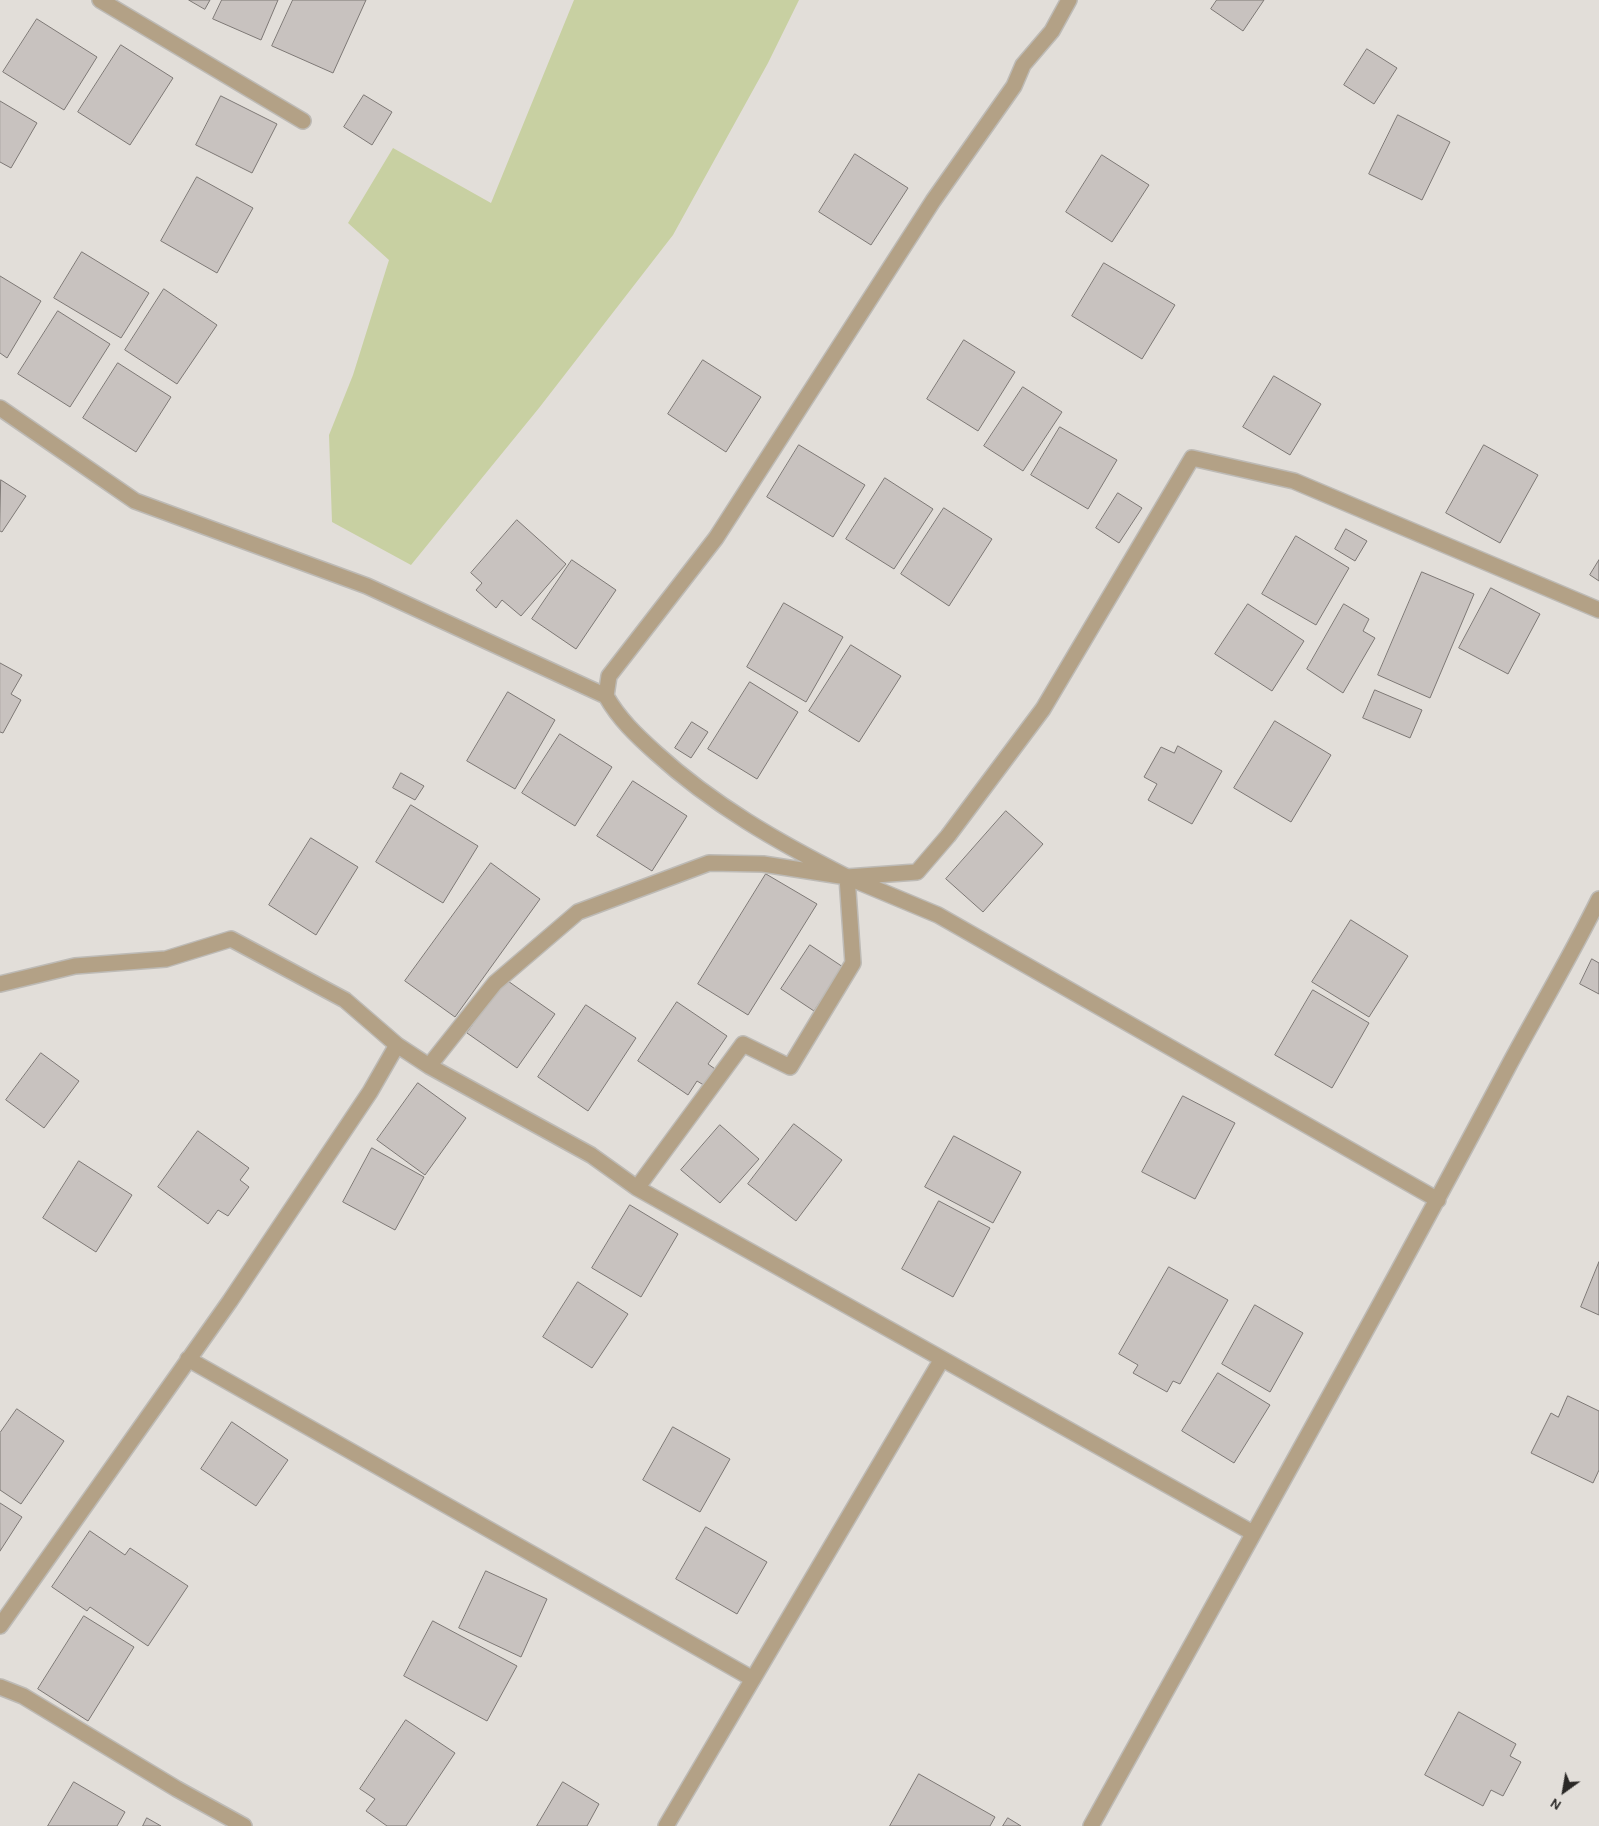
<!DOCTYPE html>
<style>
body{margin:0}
#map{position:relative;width:1599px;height:1826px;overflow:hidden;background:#e2ded9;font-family:Karla,sans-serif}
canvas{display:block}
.north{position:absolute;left:1539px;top:1766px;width:50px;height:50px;-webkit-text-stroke:4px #e2ded9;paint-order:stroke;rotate:212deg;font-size:14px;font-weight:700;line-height:20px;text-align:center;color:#2a2826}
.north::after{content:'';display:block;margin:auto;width:18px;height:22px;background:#2a2826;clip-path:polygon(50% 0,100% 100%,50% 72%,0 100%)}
</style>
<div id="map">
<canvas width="1599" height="1826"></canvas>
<div class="north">N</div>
</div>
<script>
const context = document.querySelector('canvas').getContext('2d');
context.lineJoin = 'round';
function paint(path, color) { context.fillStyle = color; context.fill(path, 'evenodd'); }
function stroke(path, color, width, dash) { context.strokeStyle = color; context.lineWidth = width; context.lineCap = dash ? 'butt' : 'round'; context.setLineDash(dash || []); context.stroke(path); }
paint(new Path2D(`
 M 574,0 L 799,0 L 768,63 L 673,235 L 539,408 L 411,565 L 332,522 L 329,435 L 353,375 L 389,260 L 348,223 L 393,148 L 491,203 Z`), '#c8d0a2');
const building = new Path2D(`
 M 189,0 L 210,0 L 205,9 Z
 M 222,0 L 278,0 L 261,40 L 213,19 Z
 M 293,0 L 366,0 L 333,73 L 272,46 Z
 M 1217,0 L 1264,0 L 1243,31 L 1211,9 Z
 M 37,19 L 97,57 L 64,110 L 3,72 Z
 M 121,45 L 173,78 L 130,145 L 78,112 Z
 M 1367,49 L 1397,68 L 1374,104 L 1344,85 Z
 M 364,95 L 392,112 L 372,145 L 344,127 Z
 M 221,96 L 277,124 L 252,173 L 196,145 Z
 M 0,101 L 37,123 L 11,168 L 0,162 Z
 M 1398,115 L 1450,142 L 1422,200 L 1369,174 Z
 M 855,154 L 908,188 L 871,245 L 819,212 Z
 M 1102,155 L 1149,185 L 1112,242 L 1066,212 Z
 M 197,177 L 253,208 L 217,273 L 161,241 Z
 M 82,252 L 149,293 L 121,338 L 54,298 Z
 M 1104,263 L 1175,305 L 1142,359 L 1072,316 Z
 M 0,276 L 41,301 L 7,358 L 0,353 Z
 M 164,289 L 217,325 L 177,384 L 125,350 Z
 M 58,311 L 110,344 L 70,407 L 18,374 Z
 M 964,340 L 1015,372 L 978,431 L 927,399 Z
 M 703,360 L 761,397 L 726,452 L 668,414 Z
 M 118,363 L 171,397 L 136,452 L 83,418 Z
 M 1274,376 L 1321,404 L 1290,455 L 1243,427 Z
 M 1023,387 L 1062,412 L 1023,471 L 984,446 Z
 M 1060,427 L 1117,460 L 1088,509 L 1031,475 Z
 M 799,445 L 865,485 L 833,537 L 767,497 Z
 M 1484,445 L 1538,475 L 1500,543 L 1446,513 Z
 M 885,478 L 933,509 L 894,569 L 846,539 Z
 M 1,480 L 26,496 L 2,532 L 0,531 Z
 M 1118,493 L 1142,508 L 1119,543 L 1096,528 Z
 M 944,508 L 992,539 L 949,606 L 901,574 Z
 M 517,520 L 566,564 L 521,616 L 502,600 L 496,608 L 476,590 L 482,583 L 471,573 Z
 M 1346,529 L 1367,541 L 1355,561 L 1335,549 Z
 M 1296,536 L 1349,568 L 1316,625 L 1262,594 Z
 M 572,560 L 616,590 L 576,649 L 532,619 Z
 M 1599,560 L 1599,581 L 1590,575 Z
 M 1422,572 L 1474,594 L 1430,698 L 1378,675 Z
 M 1491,588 L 1540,614 L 1508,674 L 1459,648 Z
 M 784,603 L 843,637 L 806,702 L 747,667 Z
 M 1248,604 L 1304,641 L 1272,691 L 1215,654 Z
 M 1344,604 L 1369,619 L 1363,631 L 1375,638 L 1343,693 L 1307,669 Z
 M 851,645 L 901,676 L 859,742 L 809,711 Z
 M 0,663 L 22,675 L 11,694 L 21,700 L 3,733 L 0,732 Z
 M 750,682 L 798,712 L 757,779 L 708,749 Z
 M 1375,690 L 1422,710 L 1410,738 L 1363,718 Z
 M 508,692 L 555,720 L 515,789 L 467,761 Z
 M 1275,721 L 1331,755 L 1291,822 L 1234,788 Z
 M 692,722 L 708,732 L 691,758 L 675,748 Z
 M 560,734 L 612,767 L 575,826 L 522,793 Z
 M 1178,746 L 1222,771 L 1192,824 L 1148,800 L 1157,784 L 1144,777 L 1161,747 L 1174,753 Z
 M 401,773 L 424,786 L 415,800 L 393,788 Z
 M 633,781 L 687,816 L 652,871 L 597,836 Z
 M 411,805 L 478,846 L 443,903 L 376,862 Z
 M 1006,811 L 1043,844 L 983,912 L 946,879 Z
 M 311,838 L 358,867 L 316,935 L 269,905 Z
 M 491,863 L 540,899 L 455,1017 L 405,981 Z
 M 766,874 L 817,904 L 748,1015 L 698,984 Z
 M 1351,920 L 1408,956 L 1369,1017 L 1312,982 Z
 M 810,945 L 843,967 L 814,1011 L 781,989 Z
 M 1592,959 L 1599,963 L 1599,994 L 1580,984 Z
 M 505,979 L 555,1014 L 517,1068 L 467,1033 Z
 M 1313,990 L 1369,1023 L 1332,1088 L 1275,1055 Z
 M 677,1002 L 727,1036 L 708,1064 L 718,1071 L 707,1087 L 697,1081 L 688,1095 L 638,1061 Z
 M 586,1005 L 636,1038 L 588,1111 L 538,1077 Z
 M 41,1053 L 79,1081 L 44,1128 L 6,1100 Z
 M 418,1083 L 466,1118 L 425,1175 L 377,1140 Z
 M 1183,1096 L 1235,1123 L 1195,1199 L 1142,1172 Z
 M 794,1124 L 842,1160 L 796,1221 L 748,1184 Z
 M 720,1125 L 759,1159 L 720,1203 L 681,1170 Z
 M 198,1131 L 249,1168 L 240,1180 L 249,1187 L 228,1216 L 218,1210 L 208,1224 L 158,1187 Z
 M 954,1136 L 1021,1172 L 993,1223 L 925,1187 Z
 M 372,1148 L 424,1177 L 395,1230 L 343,1202 Z
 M 79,1161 L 132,1195 L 96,1252 L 43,1218 Z
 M 939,1201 L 990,1228 L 953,1297 L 902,1269 Z
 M 630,1205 L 678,1234 L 641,1297 L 592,1268 Z
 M 1599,1262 L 1599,1315 L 1581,1307 Z
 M 1169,1267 L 1228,1300 L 1180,1384 L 1173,1381 L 1167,1392 L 1133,1373 L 1138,1365 L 1119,1354 Z
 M 578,1282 L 628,1314 L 592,1368 L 543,1337 Z
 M 1255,1305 L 1303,1333 L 1270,1392 L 1222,1364 Z
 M 1218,1373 L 1270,1405 L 1234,1463 L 1182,1431 Z
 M 1568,1396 L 1599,1411 L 1599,1470 L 1593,1483 L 1531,1453 L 1551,1413 L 1558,1417 Z
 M 17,1409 L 64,1441 L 21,1504 L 0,1490 L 0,1433 Z
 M 232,1422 L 288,1460 L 256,1506 L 201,1469 Z
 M 673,1427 L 730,1459 L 700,1512 L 643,1480 Z
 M 0,1503 L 22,1517 L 0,1551 Z
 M 706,1527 L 767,1562 L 737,1614 L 676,1579 Z
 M 90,1531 L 125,1555 L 130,1548 L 188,1586 L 148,1646 L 90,1607 L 87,1611 L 52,1587 Z
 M 486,1571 L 547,1599 L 521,1657 L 459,1628 Z
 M 84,1616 L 134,1647 L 88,1721 L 38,1689 Z
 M 433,1621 L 517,1666 L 487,1721 L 404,1676 Z
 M 1459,1712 L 1516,1744 L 1510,1756 L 1521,1762 L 1503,1796 L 1491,1790 L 1483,1806 L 1425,1775 Z
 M 406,1720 L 455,1753 L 406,1826 L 387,1826 L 366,1811 L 375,1799 L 360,1789 Z
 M 919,1774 L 995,1817 L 990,1826 L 890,1826 Z
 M 74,1782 L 125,1812 L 117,1826 L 48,1826 Z
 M 563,1782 L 599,1804 L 587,1826 L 537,1826 Z
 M 147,1818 L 161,1826 L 143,1826 Z
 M 1008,1818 L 1021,1826 L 1003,1826 Z`);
paint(building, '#c8c2bf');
stroke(building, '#7d7875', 1);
const street = new Path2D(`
 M 100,0 L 303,121
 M 0,408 L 135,501 L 367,586 L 606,696 C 619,719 636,735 656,753 C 713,805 778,842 847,877 L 763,864 L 709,863 L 578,912 L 495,983 L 429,1066
 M 606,696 L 609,676 L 716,538 L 933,201 L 1014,86 L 1023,65 L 1052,31 L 1069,0
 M 0,984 L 75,966 L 166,959 L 231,939 L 345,1000 L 397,1045
 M 637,1188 L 743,1044 L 790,1067 L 853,963 L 847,877
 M 1438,1200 L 938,915 L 847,877 L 917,872 L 948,836 L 1043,709 L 1192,458 L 1294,481 L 1599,610
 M 188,1359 L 753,1679
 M 0,1626 L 230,1301 L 370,1092 L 397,1045 L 429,1066 L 591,1155 L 637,1188 L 1253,1533
 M 0,1687 L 23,1696 L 177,1789 L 244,1826
 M 666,1826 L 942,1359
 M 1091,1826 C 1231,1573 1373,1322 1508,1067 C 1538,1011 1571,956 1599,899`);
stroke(street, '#bdbab5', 18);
stroke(street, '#b3a186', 15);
</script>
